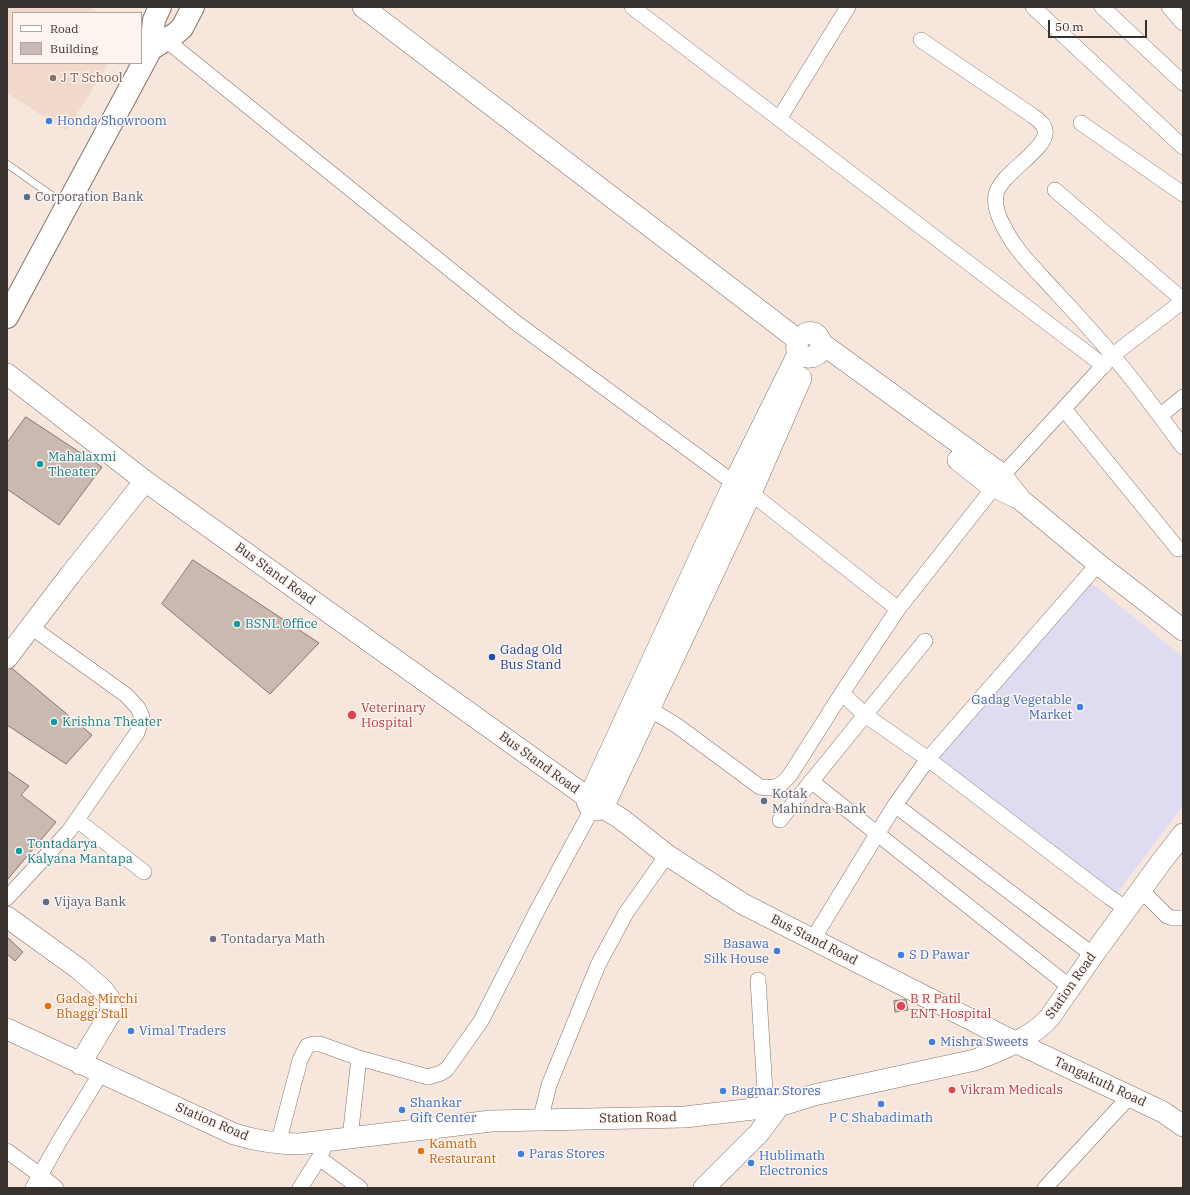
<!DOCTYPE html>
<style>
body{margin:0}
#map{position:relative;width:1190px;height:1195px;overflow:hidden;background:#f6e6dc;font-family:"IBM Plex Serif",serif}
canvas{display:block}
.frame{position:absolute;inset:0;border:8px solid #38322e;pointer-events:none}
.legend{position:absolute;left:12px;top:12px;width:130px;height:52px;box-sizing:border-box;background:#fef4ef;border:1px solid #afa6a2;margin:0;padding:5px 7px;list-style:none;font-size:12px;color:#38322e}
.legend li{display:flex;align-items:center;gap:8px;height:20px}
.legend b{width:20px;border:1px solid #afa6a2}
.scale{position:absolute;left:1048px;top:20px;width:99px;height:18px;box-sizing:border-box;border:2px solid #38322e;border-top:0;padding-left:5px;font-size:12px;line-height:14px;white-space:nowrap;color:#38322e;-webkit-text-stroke:3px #fef4ef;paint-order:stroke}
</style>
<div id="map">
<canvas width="1190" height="1195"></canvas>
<div class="frame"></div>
<ul class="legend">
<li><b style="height:5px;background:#fff"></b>Road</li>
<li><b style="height:11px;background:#c9b9b1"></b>Building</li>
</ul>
<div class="scale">50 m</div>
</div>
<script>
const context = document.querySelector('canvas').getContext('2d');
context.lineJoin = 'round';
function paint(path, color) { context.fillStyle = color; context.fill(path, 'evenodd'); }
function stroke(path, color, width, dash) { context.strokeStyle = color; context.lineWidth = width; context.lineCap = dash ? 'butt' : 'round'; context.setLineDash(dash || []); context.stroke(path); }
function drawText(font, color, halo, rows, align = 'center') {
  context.font = font + ' "IBM Plex Serif",serif'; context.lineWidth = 3; context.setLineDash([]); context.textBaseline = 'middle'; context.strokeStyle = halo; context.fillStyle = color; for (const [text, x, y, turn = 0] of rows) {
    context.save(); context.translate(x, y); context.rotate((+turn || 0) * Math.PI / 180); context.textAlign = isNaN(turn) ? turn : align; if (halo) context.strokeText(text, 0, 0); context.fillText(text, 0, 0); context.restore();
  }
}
paint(new Path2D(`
 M 1089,581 L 1183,657 L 1183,806 L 1114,897 L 934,758 Z`), '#dfdcf2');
paint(new Path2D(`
 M 7,7 L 91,7 L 99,13 L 13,13 L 13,63 L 109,63 L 66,131 L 7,93 Z`), '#f0d9cb');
const building = new Path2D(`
 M 26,417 L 102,467 L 59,525 L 7,489 L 7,443 Z
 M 193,560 L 319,643 L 270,694 L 162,604 Z
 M 8,665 L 92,735 L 66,764 L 7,725 L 7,667 Z
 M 7,771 L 29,786 L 21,795 L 56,822 L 7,880 Z
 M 7,937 L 23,952 L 15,961 L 7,954 Z
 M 906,1000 L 908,1010 L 895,1012 L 894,1001 Z`);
paint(building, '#c9b9b1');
stroke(building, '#85766e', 1);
const lane = new Path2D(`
 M 7,164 L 64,204`);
const street = new Path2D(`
 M 632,7 L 1104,366
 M 1033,7 L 1183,147
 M 1102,7 L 1183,83
 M 1169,7 L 1183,23
 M 166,40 L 515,322 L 734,483
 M 921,40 L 1033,116 C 1038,120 1044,124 1045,130 C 1050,148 999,174 996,195 C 994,205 999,219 1004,227 C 1013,246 1028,262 1042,277 C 1066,303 1091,329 1113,356 C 1138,385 1160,416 1183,447
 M 779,119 L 848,7
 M 1081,123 L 1183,194
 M 1055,190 L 1183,300
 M 1064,409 L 1178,549
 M 1160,416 L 1183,397
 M 1002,476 L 1113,355 L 1183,301
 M 898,609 L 994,487
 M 842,693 L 865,715 L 928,759 L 1109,897 L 1127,909
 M 649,709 L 676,725 L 760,787 C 776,789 780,787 790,775 L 842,693 L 898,609 L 751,493
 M 811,781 L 1070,987
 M 895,805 L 1093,955
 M 77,820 L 144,872
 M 780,820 L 925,641
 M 1141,890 L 1167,916 L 1173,918 L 1183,918
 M 7,898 L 69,831 L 137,733 L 142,717 L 138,708 L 126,695 L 31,627
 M 813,939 L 895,805 L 928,759 L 1098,564
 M 758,980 L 766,1107
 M 540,1121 L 549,1085 L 598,965 L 626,913 L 667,855
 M 350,1138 L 359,1058
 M 278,1144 L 300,1060 L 307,1046 L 313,1044 L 320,1044 L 359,1058 L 428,1077 L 441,1073 L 447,1069 L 481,1021 L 539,907 L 592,809
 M 7,1151 L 40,1175 L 56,1188
 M 319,1158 L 360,1188
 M 33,1188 L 60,1140 L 101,1073
 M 300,1188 L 319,1158 L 327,1141
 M 1045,1188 L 1130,1096`);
const secondary = new Path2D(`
 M 363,7 L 656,231 L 798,340
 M 821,343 L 820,352 C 816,356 811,358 805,357 C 782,349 813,316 821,343 L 996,470 L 1002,476 L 1021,500 L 1098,564 L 1183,630
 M 7,374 L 145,481 L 587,797
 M 958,460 L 987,483 L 1015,497
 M 7,658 L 70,575 L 145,481
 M 592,791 C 600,789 607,793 606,802 L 601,809 C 588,812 582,799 592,791 L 734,483 L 799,352
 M 607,799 L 751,493 L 801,378
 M 603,808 L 620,818 L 667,855 L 743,904 L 1015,1042 L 1163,1112 L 1183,1126
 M 7,917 L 79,969 L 102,989 L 109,998 L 111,1006 L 110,1014 L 80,1064
 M 7,1029 L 234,1134 C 257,1141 275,1144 299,1144 L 491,1121 L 685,1117 L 779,1106 L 814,1095 L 975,1060 C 999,1051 1034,1037 1050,1017 L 1093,955 L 1162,861 L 1183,834
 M 704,1188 L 759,1133 L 779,1106`);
const primary = new Path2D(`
 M 151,49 L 154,20 L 160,7
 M 7,317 L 151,49 L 175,34 L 182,28 L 193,7`);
stroke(lane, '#82746c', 8);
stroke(street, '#82746c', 16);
stroke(secondary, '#82746c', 22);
stroke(primary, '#82746c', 24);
stroke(lane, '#fff', 7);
stroke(street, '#fff', 15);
stroke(secondary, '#fff', 21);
stroke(primary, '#fff', 22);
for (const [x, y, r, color] of [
 [53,78,4,"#8d6e63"],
 [49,121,4,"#3f7fe0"],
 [27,197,4,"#5c6f8a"],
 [40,464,4,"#0f9aa8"],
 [237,624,4,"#0f9aa8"],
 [492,657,4,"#1a4fb4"],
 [1080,707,4,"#3f7fe0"],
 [352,715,5,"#e0444e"],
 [54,722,4,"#0f9aa8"],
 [764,801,4,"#5c6f8a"],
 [19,851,4,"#0f9aa8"],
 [46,902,4,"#5c6f8a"],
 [213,939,4,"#6b7280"],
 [777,951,4,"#3f7fe0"],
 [901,955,4,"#3f7fe0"],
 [48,1006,4,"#e8710a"],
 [901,1006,5,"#e0444e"],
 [131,1031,4,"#3f7fe0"],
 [932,1042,4,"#3f7fe0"],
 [952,1090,4,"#e0444e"],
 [723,1091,4,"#3f7fe0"],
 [881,1104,4,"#3f7fe0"],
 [402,1110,4,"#3f7fe0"],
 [421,1151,4,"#e8710a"],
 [521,1154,4,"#3f7fe0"],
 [751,1163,4,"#3f7fe0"]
]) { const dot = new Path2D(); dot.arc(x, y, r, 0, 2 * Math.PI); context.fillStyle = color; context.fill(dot); stroke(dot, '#fef4ef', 1.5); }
drawText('13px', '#785e54', '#fef4ef', [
 ["J T School",61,78]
], 'left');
drawText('13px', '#366cbe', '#fef4ef', [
 ["Honda Showroom",57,121],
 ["Gadag Vegetable",1072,700,"right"],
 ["Market",1072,715,"right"],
 ["Basawa",769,944,"right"],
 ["Silk House",769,959,"right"],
 ["S D Pawar",909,955],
 ["Vimal Traders",139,1031],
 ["Mishra Sweets",940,1042],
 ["Bagmar Stores",731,1091],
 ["Shankar",410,1103],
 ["Gift Center",410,1118],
 ["P C Shabadimath",881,1118,"center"],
 ["Paras Stores",529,1154],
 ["Hublimath",759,1156],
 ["Electronics",759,1171]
], 'left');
drawText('13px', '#4e5e75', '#fef4ef', [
 ["Corporation Bank",35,197],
 ["Kotak",772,794],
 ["Mahindra Bank",772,809],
 ["Vijaya Bank",54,902]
], 'left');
drawText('13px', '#0d838f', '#fef4ef', [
 ["Mahalaxmi",48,457],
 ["Theater",48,472],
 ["BSNL Office",245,624],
 ["Krishna Theater",62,722],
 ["Tontadarya",27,844],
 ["Kalyana Mantapa",27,859]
], 'left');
drawText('13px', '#38322e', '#fef4ef', [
 ["Bus Stand Road",275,574,36],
 ["Bus Stand Road",539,763,36],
 ["Bus Stand Road",814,940,27],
 ["Station Road",1071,986,-55],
 ["Tangakuth Road",1100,1082,25],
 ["Station Road",638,1118,-1],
 ["Station Road",212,1122,23]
]);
drawText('13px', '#164399', '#fef4ef', [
 ["Gadag Old",500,650],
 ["Bus Stand",500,665]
], 'left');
drawText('13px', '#be3a42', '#fef4ef', [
 ["Veterinary",361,708],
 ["Hospital",361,723],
 ["B R Patil",910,999],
 ["ENT Hospital",910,1014],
 ["Vikram Medicals",960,1090]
], 'left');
drawText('13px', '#5b616d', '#fef4ef', [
 ["Tontadarya Math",221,939]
], 'left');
drawText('13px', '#c56008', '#fef4ef', [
 ["Gadag Mirchi",56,999],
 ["Bhaggi Stall",56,1014],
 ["Kamath",429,1144],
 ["Restaurant",429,1159]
], 'left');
</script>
